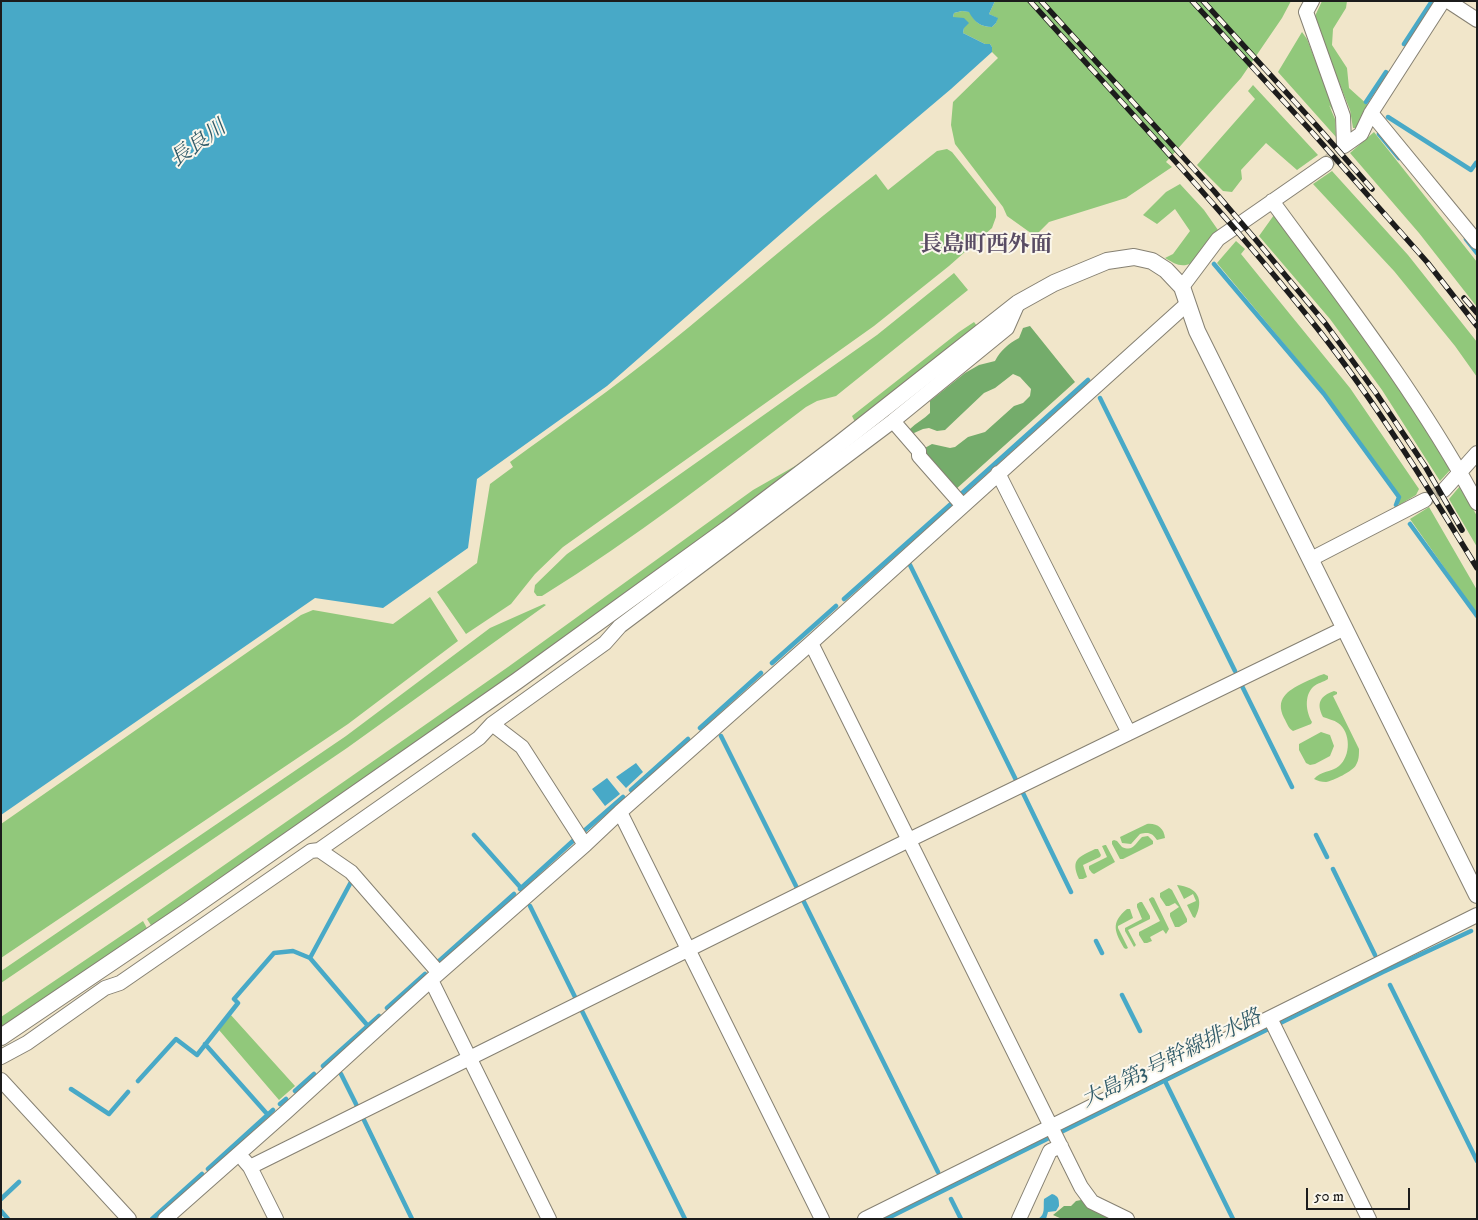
<!DOCTYPE html>
<meta charset="utf-8">
<style>
body{margin:0}
#map{position:relative;width:1478px;height:1220px;overflow:hidden;background:#f1e6ca;font-family:"IM FELL DW Pica",serif}
canvas{display:block}
.frame{position:absolute;inset:0;border:2px solid #1c1c1c;pointer-events:none}
.scale{position:absolute;left:1306px;top:1188px;width:104px;height:22px;box-sizing:border-box;border:2px solid #1c1c1c;border-top:0;padding-left:6px;font-size:15px;line-height:18px;white-space:nowrap;color:#1c1c1c;-webkit-text-stroke:4px #fbf7ec;paint-order:stroke}
</style>
<div id="map">
<canvas width="1478" height="1220"></canvas>
<div class="frame"></div>
<div class="scale">50 m</div>
</div>
<script>
const context = document.querySelector('canvas').getContext('2d');
context.lineJoin = 'round';
function paint(path, color) { context.fillStyle = color; context.fill(path, 'evenodd'); }
function stroke(path, color, width, dash) { context.strokeStyle = color; context.lineWidth = width; context.lineCap = dash ? 'butt' : 'round'; context.setLineDash(dash || []); context.stroke(path); }
function drawText(font, color, halo, rows, align = 'center') {
  context.font = font + ' "IM FELL DW Pica","Noto Serif JP",serif'; context.lineWidth = 4; context.setLineDash([]); context.textBaseline = 'middle'; context.strokeStyle = halo; context.fillStyle = color; for (const [text, x, y, turn = 0] of rows) {
    context.save(); context.translate(x, y); context.rotate((+turn || 0) * Math.PI / 180); context.textAlign = isNaN(turn) ? turn : align; if (halo) context.strokeText(text, 0, 0); context.fillText(text, 0, 0); context.restore();
  }
}
paint(new Path2D(`
 M 995,1 L 1291,1 L 1282,18 L 1241,78 L 1166,162 L 1172,167 L 1126,198 L 1049,222 L 1035,236 L 1007,216 L 1003,207 L 955,144 L 951,125 L 953,102 L 998,58 L 992,52 L 992,47 L 990,44 L 985,44 L 963,33 L 964,28 L 953,17 L 954,13 L 962,11 L 970,12 C 974,22 981,27 992,27 L 996,23 L 997,18 L 989,14 Z
 M 1322,1 L 1347,1 L 1346,8 L 1333,29 L 1332,45 L 1347,68 L 1349,88 L 1369,106 L 1356,128 L 1353,128 L 1350,110 L 1317,27 L 1315,16 Z
 M 1302,32 L 1307,39 L 1337,117 L 1329,105 L 1335,119 L 1336,137 L 1278,72 Z
 M 1253,85 L 1318,155 L 1297,170 L 1266,143 L 1241,170 L 1242,179 L 1232,192 L 1223,191 L 1197,165 L 1255,99 L 1248,91 Z
 M 1374,132 L 1477,262 L 1477,307 L 1419,233 L 1350,153 Z
 M 947,149 L 952,152 L 996,207 L 996,217 L 992,228 L 949,266 L 874,326 L 563,547 L 535,574 L 511,604 L 466,634 L 437,592 L 477,563 L 490,484 L 513,467 L 510,462 C 561,425 613,388 662,349 C 734,291 803,230 876,174 L 888,190 L 937,151 Z
 M 1332,171 L 1408,255 L 1477,342 L 1477,377 L 1455,346 L 1394,271 L 1313,184 Z
 M 1180,184 L 1204,210 L 1218,230 L 1192,263 C 1181,268 1175,264 1165,258 L 1173,254 L 1190,231 L 1175,209 L 1157,224 L 1143,215 L 1166,192 Z
 M 1274,215 L 1385,363 L 1452,468 L 1440,481 L 1382,390 L 1330,319 L 1259,236 Z
 M 1236,241 L 1245,249 L 1241,254 L 1350,388 L 1419,489 L 1416,495 L 1399,505 L 1398,503 L 1400,497 L 1325,393 L 1217,263 Z
 M 954,273 L 968,290 L 836,396 L 817,401 L 806,407 C 720,472 634,539 542,596 L 537,596 L 534,592 L 535,585 L 567,554 L 877,335 Z
 M 974,322 L 977,326 L 855,422 L 852,416 L 959,332 Z
 M 811,457 L 757,498 L 512,675 L 152,927 L 147,919 L 508,667 L 753,490 Z
 M 1460,486 L 1477,516 L 1477,547 L 1449,499 Z
 M 1429,507 L 1477,590 L 1477,614 L 1410,519 Z
 M 430,597 L 458,641 L 348,724 L 1,958 L 1,824 L 301,615 L 313,610 L 393,624 Z
 M 544,604 L 546,605 L 347,748 L 1,983 L 1,971 L 346,736 L 490,628 Z
 M 1324,674 L 1328,676 L 1328,679 C 1324,682 1317,683 1313,687 C 1304,696 1306,712 1312,722 L 1311,724 L 1293,731 C 1288,728 1287,723 1284,718 C 1275,699 1287,691 1303,683 C 1310,680 1317,676 1324,674 Z
 M 1334,691 L 1337,692 L 1337,694 L 1333,696 L 1359,749 C 1359,755 1359,760 1356,765 C 1353,771 1333,781 1326,782 C 1321,782 1318,781 1314,779 C 1320,771 1332,772 1339,766 C 1351,756 1351,732 1338,723 C 1334,720 1328,719 1323,717 C 1316,703 1320,696 1334,691 Z
 M 1321,732 L 1330,735 L 1334,746 L 1330,756 L 1315,764 L 1310,765 L 1306,763 L 1299,750 L 1299,744 Z
 M 1147,824 C 1157,823 1164,828 1165,838 L 1157,840 C 1152,833 1149,832 1140,834 L 1131,844 L 1122,843 L 1120,837 Z
 M 1148,836 L 1153,841 L 1153,844 L 1123,859 L 1120,859 L 1112,844 L 1112,841 L 1114,840 L 1117,841 L 1122,847 C 1133,852 1135,844 1142,837 Z
 M 1105,845 L 1106,845 L 1115,862 L 1094,874 L 1092,873 L 1089,869 L 1089,866 L 1107,857 L 1102,846 Z
 M 1095,849 L 1098,849 L 1101,855 L 1100,857 L 1083,865 L 1087,877 L 1083,879 L 1079,879 C 1070,859 1079,857 1095,849 Z
 M 1177,885 C 1197,887 1205,899 1195,918 L 1193,917 L 1187,905 L 1196,901 L 1193,894 L 1184,899 Z
 M 1169,888 L 1172,890 L 1187,919 L 1187,922 L 1179,927 L 1175,927 L 1170,916 L 1170,913 L 1179,907 L 1175,903 L 1169,906 L 1166,906 L 1160,897 L 1160,893 Z
 M 1152,897 L 1154,898 L 1169,929 L 1166,934 L 1163,930 L 1150,937 L 1152,941 L 1147,943 L 1144,943 L 1139,935 L 1139,932 L 1160,921 L 1149,900 L 1149,899 Z
 M 1140,902 L 1142,902 L 1150,916 L 1150,919 L 1128,930 L 1136,945 L 1134,947 L 1125,931 L 1125,928 L 1142,919 L 1137,907 L 1137,904 Z
 M 1127,909 L 1130,909 L 1133,918 L 1118,926 L 1118,928 L 1128,948 L 1126,949 L 1124,948 C 1115,932 1110,923 1127,909 Z
 M 143,921 L 148,930 L 1,1029 L 1,1017 Z
 M 230,1014 L 295,1086 L 279,1100 L 219,1030 Z`), '#91c87b');
paint(new Path2D(`
 M 1030,326 L 1075,382 L 955,490 L 924,456 L 927,453 L 923,449 L 932,444 L 950,448 L 955,447 L 968,437 L 985,432 L 1014,406 L 1023,403 L 1030,396 L 1031,389 L 1020,377 L 1013,374 L 995,388 L 984,393 L 945,430 L 937,431 L 929,428 L 923,429 L 914,433 L 910,433 L 910,429 C 916,423 924,419 930,413 L 930,401 L 965,373 L 979,365 L 995,361 C 1001,350 1008,344 1019,338 L 1023,328 Z
 M 1081,1200 L 1089,1206 L 1115,1219 L 1062,1219 L 1053,1215 L 1064,1206 L 1071,1206 L 1076,1201 Z`), '#74ac6b');
paint(new Path2D(`
 M 1,1 L 995,1 L 989,14 L 998,18 L 996,23 L 992,27 C 981,27 974,22 969,12 L 962,11 L 954,13 L 953,17 L 964,18 L 969,23 L 964,28 L 963,33 L 985,44 L 990,44 L 992,47 L 992,52 L 951,89 L 815,204 L 607,386 L 477,479 L 468,548 L 383,608 L 315,598 L 1,815 Z
 M 636,763 L 643,772 L 626,788 L 616,777 Z
 M 607,778 L 620,794 L 605,806 L 592,789 Z
 M 1052,1194 C 1059,1196 1059,1200 1059,1206 L 1056,1211 L 1048,1212 L 1046,1219 L 1038,1219 C 1046,1214 1043,1207 1044,1199 Z`), '#48a9c7');
stroke(new Path2D(`
 M 1404,44 L 1432,1
 M 1366,102 L 1386,72
 M 1388,117 L 1471,170 L 1476,163 L 1477,164
 M 1379,134 L 1399,158
 M 1466,239 L 1477,253
 M 1214,264 L 1324,394 L 1399,497 L 1396,505
 M 1100,398 L 1235,671
 M 960,495 L 1088,380
 M 1410,524 L 1477,616
 M 910,565 L 1016,780
 M 844,599 L 952,503
 M 772,663 L 836,606
 M 1241,684 L 1292,787
 M 700,728 L 761,673
 M 721,736 L 797,888
 M 631,790 L 688,739
 M 1022,791 L 1071,892
 M 584,831 L 623,797
 M 474,835 L 521,888
 M 1316,835 L 1327,857
 M 1333,869 L 1375,955
 M 351,882 L 310,958 L 368,1026
 M 520,889 L 574,840
 M 803,900 L 938,1172
 M 530,906 L 575,997
 M 1096,941 L 1102,953
 M 438,962 L 514,894
 M 1390,985 L 1477,1161
 M 1122,995 L 1140,1031
 M 387,1008 L 425,974
 M 582,1011 L 685,1219
 M 205,1044 L 268,1115
 M 323,1066 L 379,1016
 M 341,1074 L 358,1108
 M 138,1081 L 176,1039 L 197,1055 L 238,1003 L 234,999 L 274,953 L 293,951 L 310,958
 M 1165,1081 L 1233,1219
 M 71,1089 L 109,1114 L 128,1092
 M 295,1091 L 314,1074
 M 280,1104 L 286,1099
 M 363,1118 L 412,1219
 M 208,1169 L 273,1110
 M 1,1199 L 19,1182
 M 951,1199 L 961,1219
 M 1,1211 L 8,1219
 M 152,1219 L 202,1174
 M 886,1219 L 1383,972 L 1471,931`), '#48a9c7', 4.5);
stroke(new Path2D(`
 M 1326,164 L 1344,146
 M 1425,500 L 1444,490`), '#c6bea7', 14, [14, 7]);
const minor = new Path2D(`
 M 1312,1 L 1306,12 L 1343,116 L 1344,146
 M 1448,1 L 1477,20
 M 1371,113 L 1477,242
 M 1344,146 L 1361,134 L 1371,113 L 1443,1
 M 1272,201 C 1344,299 1419,396 1477,503
 M 1182,287 L 1218,239 L 1326,164
 M 893,421 L 919,451 L 919,456 L 963,506
 M 998,473 L 1129,733
 M 1444,490 L 1477,453
 M 1311,559 L 1425,500
 M 811,643 L 1081,1187 L 1092,1202 L 1127,1219
 M 492,724 L 522,747 L 585,845
 M 620,812 L 822,1219
 M 319,850 L 351,872 L 439,973
 M 431,980 L 549,1219
 M 1270,1018 L 1369,1219
 M 1,1057 L 27,1043 L 105,988 L 120,983 L 311,851 L 319,850 L 479,738 L 492,724 L 605,643 L 620,626 L 893,421 L 1007,328 L 1018,303
 M 1,1080 L 129,1219
 M 244,1160 L 250,1167 L 276,1219
 M 250,1167 L 909,840 L 1345,628
 M 165,1219 L 286,1112 L 431,980 L 585,845 L 620,812 L 811,643 L 1187,304
 M 865,1219 L 1477,915
 M 1019,1219 L 1050,1151 L 1061,1146`);
const tertiary = new Path2D(`
 M 1,1037 L 186,912 L 517,681 L 727,529 L 839,444 L 1018,303 L 1054,283 L 1107,261 L 1134,257 L 1152,261 L 1166,270 L 1182,287 L 1197,331 L 1477,895`);
stroke(minor, '#868173', 16);
stroke(tertiary, '#868173', 18);
stroke(minor, '#fff', 14);
stroke(tertiary, '#fff', 16);
const rail = new Path2D(`
 M 1030,1 C 1127,109 1227,214 1317,328 C 1377,404 1427,486 1477,568
 M 1041,1 L 1214,191 L 1256,240 L 1325,323 L 1376,393 L 1425,466 L 1462,530
 M 1192,1 L 1311,131 L 1427,262 L 1477,326
 M 1203,1 L 1316,125 L 1372,189
 M 1464,298 L 1477,313`);
stroke(rail, '#1c1c1c', 5.5);
stroke(rail, '#fbf7ec', 4, [11]);
drawText('italic 21px', '#305b69', '#fbf7ec', [
 ["長良川",199,145,-36],
 ["大島第3号幹線排水路",1172,1060,-26]
]);
drawText('bold 22px', '#594c64', '#fbf7ec', [
 ["長島町西外面",986,246]
]);
</script>
